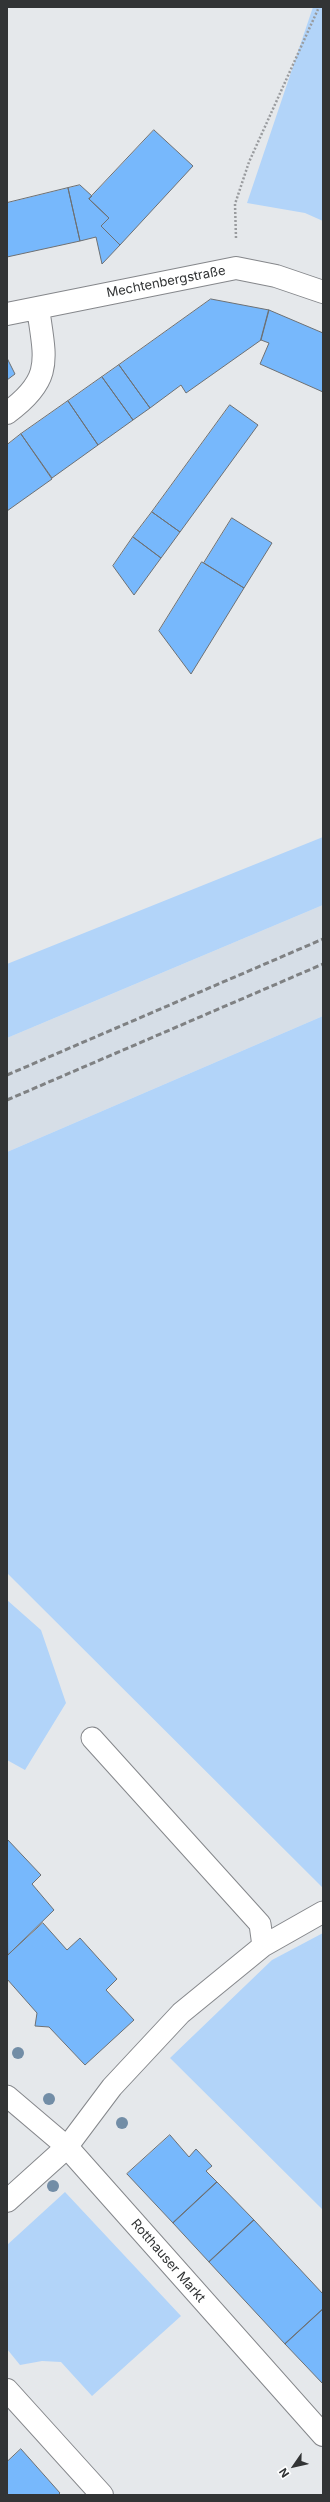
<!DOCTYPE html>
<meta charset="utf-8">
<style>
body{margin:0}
#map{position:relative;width:330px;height:2502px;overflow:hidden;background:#e5e8eb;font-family:Inter,sans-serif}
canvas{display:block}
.frame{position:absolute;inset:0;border:8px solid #323435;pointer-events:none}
.north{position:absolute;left:274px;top:2446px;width:40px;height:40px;-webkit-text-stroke:3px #fff;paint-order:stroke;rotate:236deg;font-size:11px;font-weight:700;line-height:16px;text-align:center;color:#323435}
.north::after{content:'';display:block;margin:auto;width:14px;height:18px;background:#323435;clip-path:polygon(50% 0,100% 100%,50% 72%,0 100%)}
</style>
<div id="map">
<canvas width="330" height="2502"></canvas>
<div class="frame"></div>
<div class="north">N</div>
</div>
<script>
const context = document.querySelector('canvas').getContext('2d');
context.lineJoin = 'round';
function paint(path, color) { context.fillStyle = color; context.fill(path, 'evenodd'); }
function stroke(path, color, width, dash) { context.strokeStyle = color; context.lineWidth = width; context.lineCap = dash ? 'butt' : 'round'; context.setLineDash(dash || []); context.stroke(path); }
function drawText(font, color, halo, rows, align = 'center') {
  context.font = font + ' Inter,sans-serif'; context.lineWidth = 3; context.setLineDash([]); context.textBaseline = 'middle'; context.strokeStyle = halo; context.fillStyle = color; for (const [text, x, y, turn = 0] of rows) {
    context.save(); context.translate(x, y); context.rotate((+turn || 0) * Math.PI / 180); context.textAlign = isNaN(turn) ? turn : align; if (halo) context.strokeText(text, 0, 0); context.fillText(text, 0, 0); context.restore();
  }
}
paint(new Path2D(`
 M 323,905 L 323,1016 L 7,1152 L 7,1038 Z`), '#d6dee7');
paint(new Path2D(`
 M 313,7 L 323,7 L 323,221 L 305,213 L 247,203 Z
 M 323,837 L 323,905 L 7,1038 L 7,964 Z
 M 323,1016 L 323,1888 L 7,1573 L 7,1152 Z
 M 7,1600 L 41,1630 L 66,1703 L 25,1770 L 7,1760 Z
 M 323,1933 L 323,2210 L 170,2058 L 272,1960 Z
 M 65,2192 L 181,2316 L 92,2396 L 61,2362 L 42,2361 L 20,2365 L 7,2349 L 7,2245 Z`), '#b2d4f9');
const building = new Path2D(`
 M 154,130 L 193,166 L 120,245 L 101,226 L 109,218 L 89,199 Z
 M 80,185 L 92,196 L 89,199 L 109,218 L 101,226 L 120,245 L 102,264 L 96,237 L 80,241 L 68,188 Z
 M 68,188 L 80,241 L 7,257 L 7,203 Z
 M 211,299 L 269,310 L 261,340 L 186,393 L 181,385 L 150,408 L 119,365 Z
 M 269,310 L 323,333 L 323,392 L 260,364 L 269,343 L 261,340 Z
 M 7,358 L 15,374 L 7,380 Z
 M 119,365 L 150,408 L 133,420 L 102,377 Z
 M 102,377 L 133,420 L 98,445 L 68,401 Z
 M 68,401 L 98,445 L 52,478 L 21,434 Z
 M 230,405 L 258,425 L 180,532 L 152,512 Z
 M 21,434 L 52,479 L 7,511 L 7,445 Z
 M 152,512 L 180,532 L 161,558 L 133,537 Z
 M 232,518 L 272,543 L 244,588 L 204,563 Z
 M 133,537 L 161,558 L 134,595 L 113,566 Z
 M 202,562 L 244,588 L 191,674 L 159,631 Z
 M 7,1839 L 41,1875 L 32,1884 L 54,1910 L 8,1955 Z
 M 43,1923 L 67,1950 L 80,1938 L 117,1979 L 106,1990 L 134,2020 L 85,2065 L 49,2027 L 35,2026 L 37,2013 L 7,1979 L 7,1956 Z
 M 170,2135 L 189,2157 L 196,2149 L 212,2166 L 206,2171 L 217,2182 L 173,2223 L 127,2174 Z
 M 217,2182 L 254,2220 L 209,2262 L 173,2223 Z
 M 254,2220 L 323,2294 L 323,2309 L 285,2344 L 209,2262 Z
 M 323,2309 L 323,2384 L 285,2344 Z
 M 21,2449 L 60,2493 L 58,2495 L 7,2495 L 7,2462 Z`);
paint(building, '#77b8fc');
stroke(building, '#6d7073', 1);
const service = new Path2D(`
 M 263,1946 L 323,1912
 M 7,2096 L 67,2147 L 112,2087 L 181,2013 L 263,1946 L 260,1924 L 92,1738`);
const pedestrian = new Path2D(`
 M 7,2201 L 67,2147`);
const minor = new Path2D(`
 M 7,314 L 236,268 L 276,276 L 323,292
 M 7,413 C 54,379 45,359 38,308
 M 67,2147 L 323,2435
 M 7,2390 L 102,2495`);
stroke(service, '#85878b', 23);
stroke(pedestrian, '#85878b', 24);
stroke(minor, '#85878b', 24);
stroke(new Path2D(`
 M 236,238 L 235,204 L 249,162 L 319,7`), '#999b9e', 2.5, [2, 2]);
stroke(service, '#fff', 21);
stroke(pedestrian, '#fff', 22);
stroke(minor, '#fff', 22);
stroke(new Path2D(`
 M 7,1075 L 323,939
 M 7,1100 L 323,964`), '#7f8183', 3, [6, 3]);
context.fillStyle = '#728da6';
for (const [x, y] of [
 [18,2053],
 [49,2099],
 [122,2123],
 [53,2186]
]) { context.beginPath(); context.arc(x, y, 6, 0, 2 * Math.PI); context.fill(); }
drawText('13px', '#323435', '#fff', [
 ["Mechtenbergstraße",166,282,-11],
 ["Rotthauser Markt",168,2261,49]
]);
</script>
